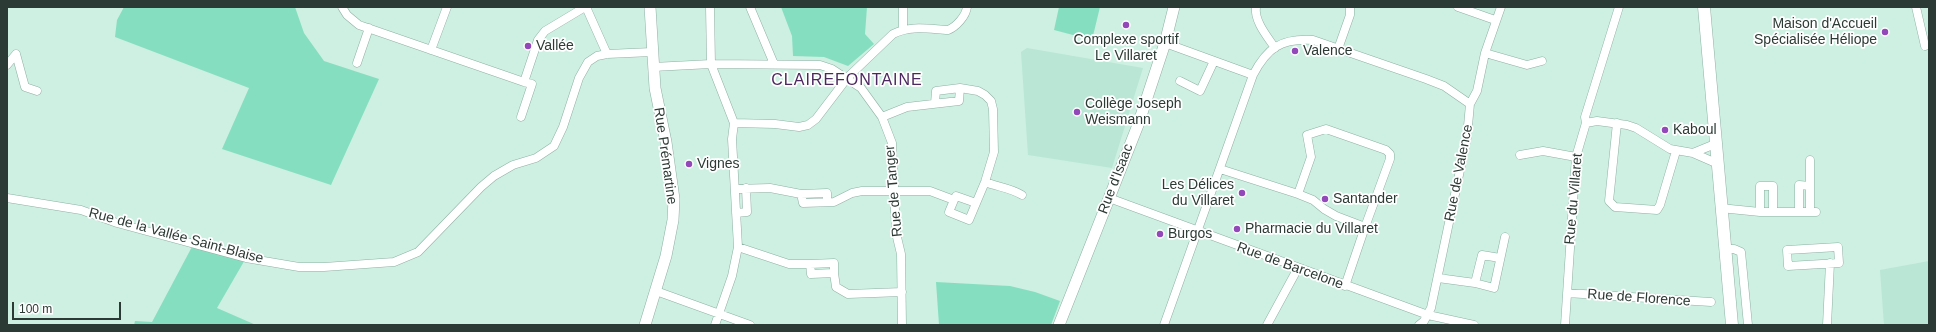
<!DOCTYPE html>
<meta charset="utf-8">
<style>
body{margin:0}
#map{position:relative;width:1936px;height:332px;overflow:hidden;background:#cdf0e2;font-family:Arial,sans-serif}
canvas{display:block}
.frame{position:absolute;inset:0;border:8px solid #2c3a35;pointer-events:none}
.scale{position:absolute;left:12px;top:302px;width:109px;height:18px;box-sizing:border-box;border:2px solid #2c3a35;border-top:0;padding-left:5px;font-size:12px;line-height:14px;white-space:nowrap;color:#2c3a35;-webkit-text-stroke:3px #fff;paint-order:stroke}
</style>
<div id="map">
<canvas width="1936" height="332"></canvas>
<div class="frame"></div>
<div class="scale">100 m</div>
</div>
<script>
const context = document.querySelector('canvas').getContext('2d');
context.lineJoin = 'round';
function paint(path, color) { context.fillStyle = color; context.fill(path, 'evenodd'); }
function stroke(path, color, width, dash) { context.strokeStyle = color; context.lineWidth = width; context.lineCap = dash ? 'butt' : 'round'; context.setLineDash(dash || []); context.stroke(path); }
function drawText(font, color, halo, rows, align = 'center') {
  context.font = font + ' Arial,sans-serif'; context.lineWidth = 3.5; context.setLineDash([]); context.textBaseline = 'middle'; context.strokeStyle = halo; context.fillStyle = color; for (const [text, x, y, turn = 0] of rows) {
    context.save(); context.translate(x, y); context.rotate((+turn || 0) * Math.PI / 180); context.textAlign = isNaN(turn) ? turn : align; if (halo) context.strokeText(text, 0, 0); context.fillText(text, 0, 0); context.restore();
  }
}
paint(new Path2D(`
 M 1027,48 L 1143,68 L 1112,168 L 1028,155 L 1021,52 Z
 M 1929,261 L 1929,325 L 1884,325 L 1880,270 Z`), '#bae6d5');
paint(new Path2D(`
 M 124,7 L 295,7 L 304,33 L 324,61 L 379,79 L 331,185 L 222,149 L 249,88 L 115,37 L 117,20 Z
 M 781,7 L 867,7 L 865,34 L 874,44 L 848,66 L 824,57 L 793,56 L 792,36 Z
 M 1059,7 L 1100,7 L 1092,40 L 1054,30 Z
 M 194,243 L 246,258 L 217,308 L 256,325 L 134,325 L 135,321 L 152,322 Z
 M 936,282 L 1010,286 L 1035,292 L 1060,301 L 1051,325 L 939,325 Z`), '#86dec0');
const street = new Path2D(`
 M 342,7 L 347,15 L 359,25 L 524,82 L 538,40 L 545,31 L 585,7
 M 586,7 L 607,54
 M 710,7 L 711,64 L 734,123 L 775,124 L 799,127 L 808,125 L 816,119 L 848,77 L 893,34 C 910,25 929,29 948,30 C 956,27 966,16 967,7
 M 750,7 L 774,64
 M 1256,7 C 1254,21 1267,36 1275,48
 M 1458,7 L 1495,20
 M 1916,7 L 1925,46
 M 903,30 L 903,7
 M 1165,43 L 1253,75
 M 1338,49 L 1350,15 L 1350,7
 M 431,50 L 447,7
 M 1485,53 L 1527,65 L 1542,61
 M 16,54 L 25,87 L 37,91
 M 357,63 L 369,28
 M 7,65 L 16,54
 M 653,67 L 711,64 L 820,65 L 832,69 L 861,88 L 882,117 L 892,143 L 896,233 L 901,254 L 902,325
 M 1180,81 L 1200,91 L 1214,61
 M 935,103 L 936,91 L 960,88
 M 1470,104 L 1477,91 L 1485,53 L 1501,7
 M 521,117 L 532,84 L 524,82
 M 1586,123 L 1597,121 L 1627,125 L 1636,128 L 1670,149 L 1693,153 L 1716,163
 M 1617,123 L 1609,201 L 1615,207 L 1657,210 L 1660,205 L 1676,151
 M 1693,153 L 1715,144
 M 1520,155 L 1543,151 L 1576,157
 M 1220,169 L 1298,194 L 1313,200 L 1324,209 L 1336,216 L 1365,227 L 1345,286
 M 985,182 C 998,187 1011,188 1022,195
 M 735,189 L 770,188 L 801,194 L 803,203 L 834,202 L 852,193 L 862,191 L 930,191 L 954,200 L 949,212 L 969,220 L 985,182 L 994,152 L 993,109 L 991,101 L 985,95 L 978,91 L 960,88 L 959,101 L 907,107 L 882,117
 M 801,194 L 827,193 L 827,202
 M 1298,194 L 1311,157 L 1307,135 L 1326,129 L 1386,150 L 1390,154 L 1390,159 L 1365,227
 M 7,198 L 81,210 L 117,223 L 246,258 L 299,267 L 324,267 L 394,262 L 418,252 L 481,187 L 494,176 L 513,165 L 536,158 L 554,146 L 563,127 L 579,78 L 588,62 L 597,56 L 607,54 L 652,52
 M 1109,198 L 1428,315 L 1474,325
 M 954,200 L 956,196 L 976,203
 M 1720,208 L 1760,212 L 1816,212
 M 1760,212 L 1760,186 L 1773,186 L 1773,212
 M 1799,212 L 1799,185 L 1810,186
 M 1810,212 L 1810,160
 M 736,213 L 747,212 L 746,188
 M 738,247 L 789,264 L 810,264 L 811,274 L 834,273 L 836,287 L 848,294 L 902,292
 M 1838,247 L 1839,263 L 1788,266 L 1787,250 Z
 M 1725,249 L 1734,249 L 1741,252 L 1748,325
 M 810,264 L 834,263 L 834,273
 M 1438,278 L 1475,283 L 1494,288 L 1505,237
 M 1475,283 L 1482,255 L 1500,258
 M 656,291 L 750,325
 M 1567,293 L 1711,302
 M 715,325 L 732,276 L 738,247 L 732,139 L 734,123
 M 1164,325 L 1253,75 C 1267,48 1281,38 1313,40 L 1426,79 L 1444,86 L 1470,104 L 1467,137 L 1431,308 L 1424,321 L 1419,325
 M 1267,325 L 1298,268
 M 1565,325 L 1576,157 L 1586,123 L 1585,117 L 1619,7
 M 1827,325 L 1830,263`);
const secondary = new Path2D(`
 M 645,325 L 666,256 L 673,220 L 674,199 L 666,142 L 655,88 L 650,7
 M 1059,325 L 1138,125 L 1165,43 L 1174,7`);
const primary = new Path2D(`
 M 1704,7 L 1732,325`);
stroke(street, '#8fb0a4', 9);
stroke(secondary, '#8fb0a4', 12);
stroke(primary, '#8fb0a4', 13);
stroke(street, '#fff', 8);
stroke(secondary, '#fff', 11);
stroke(primary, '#fff', 12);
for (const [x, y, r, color] of [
 [1126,25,4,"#9348ba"],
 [1885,32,4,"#9348ba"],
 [528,46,4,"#9348ba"],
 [1295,51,4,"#9348ba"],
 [1077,112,4,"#9348ba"],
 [1665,130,4,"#9348ba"],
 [689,164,4,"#9348ba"],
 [1242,193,4,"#9348ba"],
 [1325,199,4,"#9348ba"],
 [1237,229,4,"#9348ba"],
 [1160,234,4,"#9348ba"]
]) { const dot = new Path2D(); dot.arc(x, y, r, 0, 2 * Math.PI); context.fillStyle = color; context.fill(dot); stroke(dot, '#fff', 1.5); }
drawText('14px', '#2c3a35', '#fff', [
 ["Maison d'Accueil",1877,24,"right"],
 ["Spécialisée Héliope",1877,40,"right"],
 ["Complexe sportif",1126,40,"center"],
 ["Le Villaret",1126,56,"center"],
 ["Vallée",536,46],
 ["Valence",1303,51],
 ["Collège Joseph",1085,104],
 ["Weismann",1085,120],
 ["Kaboul",1673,130],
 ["Vignes",697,164],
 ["Les Délices",1234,185,"right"],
 ["du Villaret",1234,201,"right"],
 ["Santander",1333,199],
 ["Pharmacie du Villaret",1245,229],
 ["Burgos",1168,234]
], 'left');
drawText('14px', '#2c3a35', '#fff', [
 ["Rue Prémartine",665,156,82],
 ["Rue de Valence",1459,173,-79],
 ["Rue d'Isaac",1116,179,-69],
 ["Rue de Tanger",894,191,-95],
 ["Rue du Villaret",1574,199,-85],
 ["Rue de la Vallée Saint-Blaise",176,236,15],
 ["Rue de Barcelone",1290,266,20],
 ["Rue de Florence",1639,298,4]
]);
context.letterSpacing = '1px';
drawText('16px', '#4c2860', '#fff', [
 ["CLAIREFONTAINE",847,81]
]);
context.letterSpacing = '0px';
</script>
